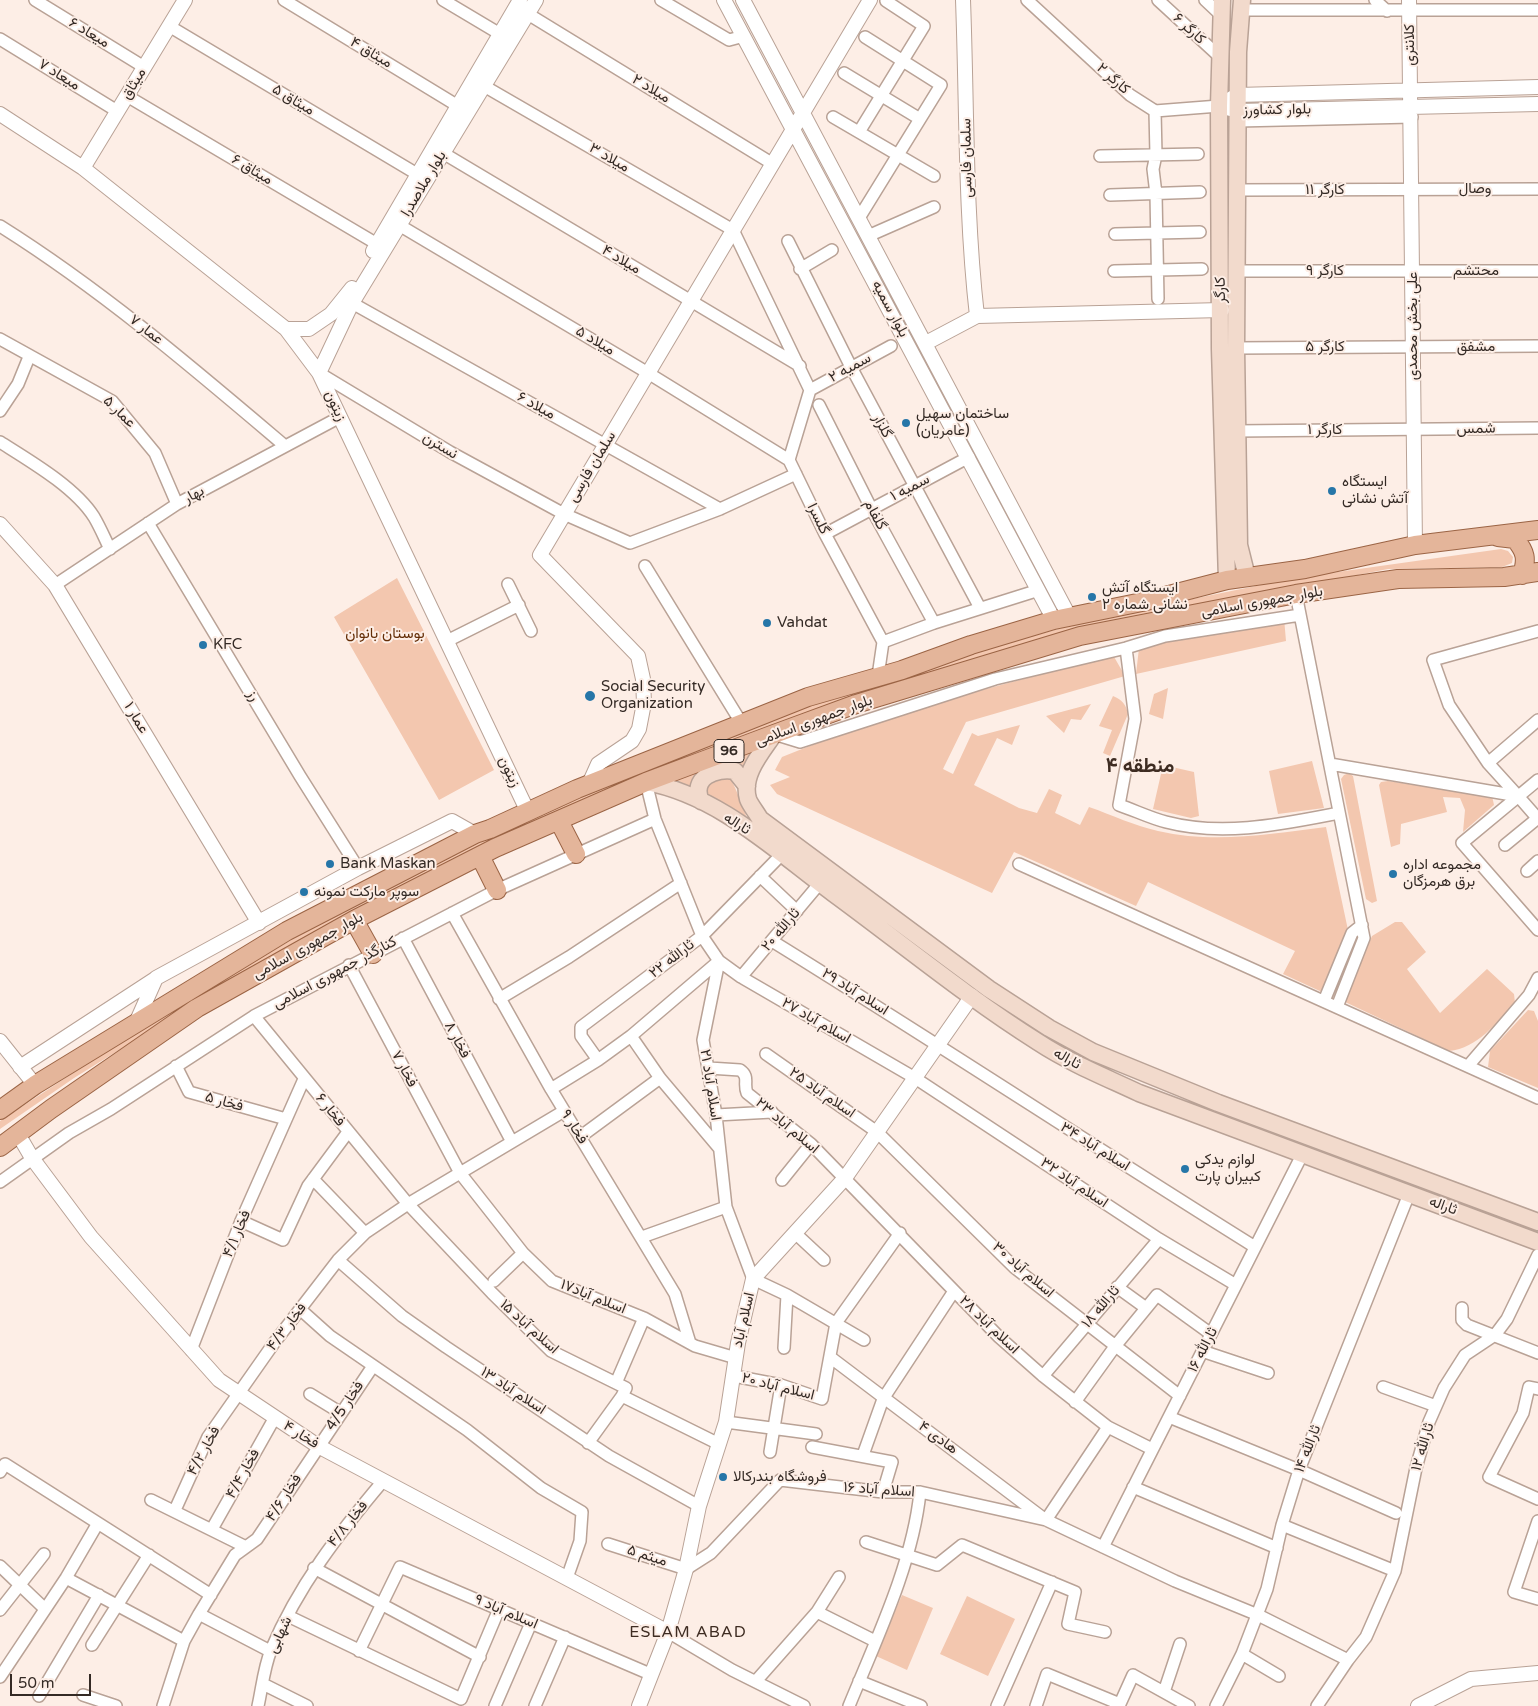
<!DOCTYPE html>
<meta charset="utf-8">
<style>
body{margin:0}
#map{position:relative;width:1538px;height:1706px;overflow:hidden;background:#fdeee6;font-family:"Varela Round",sans-serif}
canvas{display:block}
.scale{position:absolute;left:10px;top:1674px;width:81px;height:22px;box-sizing:border-box;border:2px solid #342a25;border-top:0;padding-left:6px;font-size:15px;line-height:18px;white-space:nowrap;color:#342a25;-webkit-text-stroke:4px #fdeee6;paint-order:stroke}
</style>
<div id="map">
<canvas width="1538" height="1706"></canvas>
<div class="scale">50 m</div>
</div>
<script>
const context = document.querySelector('canvas').getContext('2d');
context.lineJoin = 'round';
function paint(path, color) { context.fillStyle = color; context.fill(path, 'evenodd'); }
function stroke(path, color, width, dash) { context.strokeStyle = color; context.lineWidth = width; context.lineCap = dash ? 'butt' : 'round'; context.setLineDash(dash || []); context.stroke(path); }
function drawText(font, color, halo, rows, align = 'center') {
  context.font = font + ' "Varela Round",Vazirmatn,sans-serif'; context.lineWidth = 4; context.setLineDash([]); context.textBaseline = 'middle'; context.strokeStyle = halo; context.fillStyle = color; for (const [text, x, y, turn = 0] of rows) {
    context.save(); context.translate(x, y); context.rotate((+turn || 0) * Math.PI / 180); context.textAlign = isNaN(turn) ? turn : align; if (halo) context.strokeText(text, 0, 0); context.fillText(text, 0, 0); context.restore();
  }
}
paint(new Path2D(`
 M 1501,549 L 1508,551 L 1513,557 L 1512,563 L 1502,567 L 1388,569 L 1332,580 L 816,709 L 696,753 L 575,805 L 224,985 L 74,1078 L 0,1129 L 0,1121 L 140,1029 L 320,923 L 419,871 L 539,814 L 803,706 L 992,647 L 1099,618 L 1295,578 Z
 M 397,578 L 494,770 L 439,800 L 334,617 Z
 M 1284,618 L 1286,641 L 1136,674 L 1139,648 Z
 M 1113,655 L 1125,676 L 966,722 L 943,769 L 953,774 L 972,733 L 978,736 L 1020,725 L 1012,745 L 997,738 L 974,785 L 1019,808 L 1037,813 L 1049,789 L 1062,795 L 1055,813 L 1080,825 L 1089,807 C 1112,815 1135,826 1158,831 C 1215,844 1270,834 1326,827 L 1348,930 L 1322,992 L 1283,974 L 1295,951 L 1148,882 L 1136,906 L 1014,852 L 992,893 L 777,794 L 770,785 L 790,777 L 775,770 L 782,757 C 889,713 1001,685 1113,655 Z
 M 1168,688 L 1163,719 L 1149,714 L 1154,694 Z
 M 1113,696 C 1122,700 1126,704 1128,714 L 1110,756 L 1103,753 L 1112,730 L 1099,726 Z
 M 1091,704 L 1081,720 L 1071,719 L 1064,733 L 1046,716 Z
 M 756,746 L 746,760 L 744,773 L 694,780 L 689,789 L 662,783 Z
 M 1312,761 L 1324,808 L 1278,814 L 1269,771 Z
 M 1163,765 L 1194,772 L 1199,816 L 1191,818 L 1153,809 Z
 M 1349,773 L 1353,776 L 1377,901 L 1372,903 L 1366,899 L 1341,779 L 1344,775 Z
 M 729,776 C 738,791 742,808 750,824 L 711,802 L 705,792 L 708,782 Z
 M 1388,781 L 1492,796 L 1494,805 L 1463,832 L 1465,810 L 1460,798 L 1443,797 L 1447,812 L 1401,824 L 1400,844 L 1391,847 L 1379,785 L 1381,782 Z
 M 1395,922 L 1402,922 L 1426,952 L 1407,969 L 1440,1013 L 1487,969 L 1514,994 L 1515,1003 C 1496,1023 1478,1048 1449,1051 L 1343,1001 L 1372,936 Z
 M 1528,1010 L 1534,1011 L 1538,1021 L 1538,1088 L 1488,1067 L 1490,1051 Z
 M 902,1595 L 933,1608 L 907,1670 L 876,1656 Z
 M 967,1596 L 1015,1619 L 988,1676 L 940,1654 Z`), '#f3c7af');
const minor = new Path2D(`
 M 35,0 L 144,67
 M 284,0 L 458,106
 M 443,0 L 500,34
 M 661,0 L 729,40 L 744,36
 M 1027,0 L 1130,95 L 1155,111 L 1219,106
 M 1158,0 L 1220,57
 M 1205,0 L 1223,17
 M 1375,0 L 1387,11
 M 1242,10 L 1538,10
 M 528,14 L 773,164
 M 169,26 L 417,174
 M 0,39 L 117,111
 M 844,73 L 920,119
 M 484,86 L 733,230 L 810,390
 M 127,96 L 377,244
 M 1155,111 L 1156,155 L 1153,169 L 1156,194 L 1158,299
 M 833,117 L 934,176
 M 1238,121 L 1412,117
 M 859,132 L 924,26 L 886,1
 M 443,153 L 800,366
 M 1100,156 L 1198,154
 M 1238,190 L 1538,189
 M 1110,195 L 1200,192
 M 859,218 L 941,85 L 865,37
 M 399,225 L 648,373 L 789,460
 M 0,226 C 102,290 193,368 285,446
 M 1115,234 L 1200,232
 M 868,236 L 934,207
 M 788,241 L 851,367 L 980,608
 M 800,269 L 832,250
 M 1114,271 L 1202,269
 M 1237,271 L 1538,271
 M 352,303 L 720,509
 M 0,339 L 112,401 L 155,453 L 177,504
 M 1236,348 L 1538,346
 M 319,373 L 450,452 L 564,514 L 630,543 L 720,509 L 796,474
 M 810,390 L 789,460 L 825,534 L 883,642
 M 810,390 L 891,346
 M 819,405 L 871,508 L 934,623
 M 0,411 L 18,384 L 29,357
 M 1236,431 L 1538,428
 M 0,442 C 30,461 75,487 94,517 C 100,527 105,539 110,549
 M 148,523 L 300,776 L 358,868
 M 825,534 L 969,457
 M 645,566 L 742,724
 M 508,584 L 531,631
 M 55,585 L 177,504 L 340,417
 M 1296,594 L 1364,938 L 1337,1007
 M 447,641 L 519,605
 M 883,642 L 934,623 L 1039,590
 M 1126,648 L 1135,719 L 1119,805 C 1134,810 1150,818 1166,822 C 1223,837 1282,824 1339,813
 M 878,676 L 883,642
 M 774,734 L 800,742 L 995,679 L 1126,648 L 1165,636 L 1300,615
 M 1488,763 L 1538,720
 M 1330,764 L 1518,796 L 1538,819
 M 1538,780 L 1462,843 L 1538,930
 M 646,782 L 655,819 L 702,936 L 719,961 L 703,1040 L 716,1115 L 726,1207 L 753,1279 L 787,1295 L 864,1340
 M 1518,796 L 1488,763 L 1449,705 L 1433,660 L 1538,631
 M 1505,845 L 1538,818
 M 1019,864 L 1538,1098
 M 1527,871 L 1538,861
 M 760,876 L 797,911
 M 452,913 L 551,1089 L 675,1294 L 690,1343
 M 403,938 L 512,1142
 M 772,941 C 934,1041 1093,1146 1255,1247
 M 349,965 L 460,1173 L 523,1253 L 552,1281 L 644,1318 L 695,1346 L 736,1358
 M 741,977 L 820,883
 M 499,999 L 569,957 L 681,883
 M 1324,1001 L 1352,933 L 1362,925
 M 254,1016 L 408,1204 L 492,1293 L 551,1351 L 626,1388 L 622,1396 L 719,1444
 M 631,1036 L 719,961 L 741,977 L 915,1078 L 1159,1239 L 1236,1285
 M 766,1054 L 877,1132 L 1015,1268 L 1180,1396
 M 598,1060 L 581,1036 L 581,1027 L 702,936 L 783,853
 M 176,1066 L 189,1092 L 286,1119
 M 1468,1066 L 1529,995 L 1538,978
 M 709,1068 L 740,1070 C 750,1077 743,1083 747,1093 L 811,1144 L 999,1337 L 1043,1376 L 1108,1427 L 1152,1449
 M 551,1089 L 598,1060 L 631,1036 L 660,1078 L 719,1148
 M 716,1115 L 772,1112
 M 580,1137 L 660,1078
 M 313,1179 L 365,1233
 M 782,1180 L 811,1144
 M 0,1182 L 69,1133 L 111,1109 L 254,1016 L 497,890 L 655,819
 M 241,1221 L 283,1240 L 308,1186 L 348,1132
 M 795,1233 L 824,1260
 M 642,1237 L 726,1207
 M 338,1260 L 402,1316 L 446,1347 L 609,1456 L 699,1506
 M 494,1281 L 523,1253
 M 1117,1287 L 1146,1308
 M 1462,1308 L 1462,1320 L 1467,1325 L 1538,1353
 M 301,1310 L 330,1336 L 467,1430 L 541,1488 L 582,1512 L 580,1541 L 567,1578
 M 784,1348 L 787,1295
 M 191,1350 L 241,1221 L 304,1079
 M 1202,1351 L 1268,1373
 M 830,1357 L 1043,1518
 M 734,1376 L 781,1385 L 822,1399 L 836,1323 L 900,1233
 M 1043,1376 L 1159,1239
 M 616,1383 L 644,1318
 M 1383,1387 L 1436,1406
 M 1538,1389 L 1529,1387 L 1523,1413 L 1489,1477 L 1538,1499
 M 310,1394 L 341,1413
 M 1075,1402 L 1116,1345 L 1157,1295 L 1211,1334
 M 1169,1417 L 1299,1470 L 1396,1513
 M 726,1422 L 816,1434
 M 588,1443 L 622,1396
 M 812,1447 L 892,1462 L 883,1492
 M 770,1452 L 781,1385
 M 863,1455 L 883,1399 L 954,1291
 M 0,1472 L 5,1464 L 211,1595
 M 1133,1487 L 1277,1548
 M 151,1500 L 246,1547
 M 175,1510 L 208,1437 L 274,1343 L 338,1260 L 365,1233 L 408,1204 L 564,1111
 M 1046,1520 L 1108,1427
 M 1538,1521 L 1514,1592 L 1538,1599
 M 1282,1525 L 1395,1571
 M 212,1529 L 274,1419
 M 866,1542 L 937,1565 L 962,1545 L 1075,1592 L 1068,1624 L 1105,1632
 M 608,1544 L 686,1569 L 711,1553 L 780,1480 L 883,1492 L 920,1492 L 1046,1520 L 1175,1581 L 1258,1615 L 1348,1660
 M 1103,1547 L 1303,1153
 M 0,1566 L 45,1609
 M 314,1568 L 480,1657
 M 66,1578 L 184,1641
 M 0,1610 L 44,1554
 M 817,1612 L 839,1577
 M 199,1614 L 270,1651
 M 288,1616 L 461,1699 L 499,1609
 M 668,1632 L 732,1670 L 804,1706
 M 92,1645 L 149,1555
 M 359,1651 L 400,1567 L 650,1674
 M 1242,1654 L 1279,1676
 M 0,1677 L 66,1578 L 98,1523
 M 756,1681 L 817,1612 L 875,1641
 M 859,1681 L 921,1706
 M 263,1684 L 307,1706
 M 1164,1692 L 1180,1644
 M 83,1695 L 116,1706
 M 39,1696 L 99,1595
 M 163,1706 L 184,1641 L 199,1614 L 235,1555 L 257,1539 L 373,1366
 M 258,1706 C 262,1688 264,1667 271,1650 C 298,1586 339,1533 383,1481
 M 495,1706 L 531,1623
 M 535,1706 L 565,1637
 M 849,1706 C 876,1640 913,1563 920,1492
 M 997,1706 L 1052,1582
 M 1036,1706 L 1047,1674 L 1120,1704
 M 1119,1706 L 1133,1675 L 1189,1706
 M 1216,1706 L 1242,1654 L 1267,1589 L 1282,1525 L 1299,1470 L 1409,1194
 M 1317,1706 L 1348,1660 L 1366,1637 L 1395,1571 L 1416,1468 L 1429,1422 L 1444,1388 L 1465,1355 L 1495,1335 L 1507,1319 L 1538,1255`);
const tertiary = new Path2D(`
 M 724,0 L 1054,620
 M 743,0 L 1069,616
 M 963,0 C 967,106 965,211 977,316
 M 1409,0 L 1415,545
 M 1219,106 L 1237,95 L 1538,87
 M 1227,108 L 1238,111 L 1538,104
 M 0,114 L 83,168 L 286,329 L 319,373 L 528,812
 M 83,168 L 185,0
 M 373,251 L 520,0
 M 286,329 L 309,329 L 331,314 L 352,288
 M 926,343 L 977,316 L 1222,310
 M 319,373 L 352,303 L 536,0
 M 0,524 L 55,585 L 259,923
 M 589,784 L 598,764 L 632,741 L 639,729 L 644,703 L 643,679 L 638,656 L 540,555 L 870,0
 M 136,1023 L 156,978 L 358,868 L 452,821 L 475,834
 M 0,1041 L 35,1085
 M 20,1067 L 155,979
 M 18,1134 L 32,1158 L 91,1237 L 219,1380 L 318,1446 L 668,1632
 M 639,1706 L 668,1632 L 686,1569 L 699,1506 L 726,1422 L 738,1343 L 753,1279 L 845,1178 L 972,996
 M 1418,1706 L 1471,1679 L 1538,1673`);
const secondary = new Path2D(`
 M 1222,0 L 1219,106 L 1220,349 L 1227,580
 M 1242,0 L 1238,52 L 1236,348 L 1239,545 L 1247,577
 M 774,734 C 762,752 741,775 748,799 C 750,805 757,813 760,819 L 989,989 L 1049,1028 L 1093,1052 L 1218,1103 L 1538,1222
 M 646,782 C 718,795 776,851 833,893 C 900,942 968,998 1038,1042 C 1070,1063 1105,1077 1139,1093 L 1538,1242
 M 701,801 C 690,778 716,767 735,771 L 747,786`);
const primary = new Path2D(`
 M 1498,537 L 1515,539 C 1526,552 1527,559 1522,575
 M 559,821 L 576,854
 M 480,856 L 497,890
 M 354,920 L 373,954
 M 0,1110 L 35,1085 L 287,931 L 475,834 L 490,829 L 577,789 L 808,697 L 902,670 L 971,645 L 1054,620 L 1142,602 L 1227,580 L 1305,569 L 1415,545 L 1538,530
 M 0,1147 L 51,1109 L 197,1008 L 354,920 L 495,848 L 646,782 L 774,734 L 856,704 L 1080,636 L 1296,594 L 1398,579 L 1504,577 L 1538,572`);
stroke(minor, '#b9a296', 14);
stroke(tertiary, '#b9a296', 16);
stroke(secondary, '#b9a296', 19);
stroke(primary, '#9b6445', 20);
stroke(minor, '#fff', 11);
stroke(tertiary, '#fff', 14);
stroke(secondary, '#f2dacc', 16);
stroke(primary, '#e4b59a', 18);
for (const [x, y, r, color] of [
 [906,423,5,"#2676a8"],
 [1332,491,5,"#2676a8"],
 [1092,597,5,"#2676a8"],
 [767,623,5,"#2676a8"],
 [203,645,5,"#2676a8"],
 [590,696,6,"#2676a8"],
 [330,864,5,"#2676a8"],
 [1393,874,5,"#2676a8"],
 [304,892,5,"#2676a8"],
 [1185,1169,5,"#2676a8"],
 [723,1477,5,"#2676a8"]
]) { const dot = new Path2D(); dot.arc(x, y, r, 0, 2 * Math.PI); context.fillStyle = color; context.fill(dot); stroke(dot, '#fdeee6', 2); }
for (const [x, y, w] of [
 [729,751,30]
]) { const box = new Path2D(); box.roundRect(x - w / 2, y - 11.5, w, 23, 4); context.fillStyle = '#fdeee6'; context.fill(box); stroke(box, '#342a25', 1); }
drawText('bold 14px', '#342a25', null, [
 ["96",729,751]
]);
drawText('15px', '#342a25', '#fdeee6', [
 ["کارگر ۶",1189,29,43],
 ["میعاد ۶",89,33,31],
 ["کلانتری",1410,45,-90],
 ["میثاق ۴",371,53,31],
 ["میعاد ۷",59,75,32],
 ["کارگر ۲",1113,79,42],
 ["میثاق",134,84,-59],
 ["میلاد ۲",651,89,31],
 ["میثاق ۵",293,100,31],
 ["بلوار کشاورز",1277,110,-1],
 ["میلاد ۳",609,158,30],
 ["سلمان فارسی",967,158,-91],
 ["میثاق ۶",252,170,31],
 ["بلوار ملاصدرا",424,184,-59],
 ["وصال",1475,189],
 ["کارگر ۱۱",1325,190],
 ["میلاد ۴",621,260,31],
 ["کارگر ۹",1325,271],
 ["محتشم",1476,271],
 ["کارگر",1221,290,-91],
 ["بلوار سمیه",890,309,62],
 ["علی بخش محمدی",1413,326,-90],
 ["عمار ۷",146,330,38],
 ["میلاد ۵",595,341,31],
 ["کارگر ۵",1325,347],
 ["مشفق",1476,347],
 ["سمیه ۲",850,368,-29],
 ["زیتون",335,406,65],
 ["میلاد ۶",536,406,29],
 ["عمار ۵",119,412,44],
 ["گلزار",882,426,62],
 ["شمس",1476,429,-1],
 ["کارگر ۱",1325,430],
 ["نسترن",440,446,31],
 ["سلمان فارسی",592,467,-59],
 ["سمیه ۱",910,488,-27],
 ["بهار",194,495,-29],
 ["گلفام",875,515,62],
 ["گلسرا",818,519,64],
 ["بلوار جمهوری اسلامی",1262,602,-10],
 ["رز",253,696,60],
 ["عمار ۱",136,718,59],
 ["بلوار جمهوری اسلامی",814,721,-20],
 ["زیتون",509,772,64],
 ["ثاراله",737,824,32],
 ["ثارالله ۲۰",781,930,-50],
 ["بلوار جمهوری اسلامی",308,946,-29],
 ["ثارالله ۲۲",672,959,-38],
 ["کنارگذر جمهوری اسلامی",335,973,-28],
 ["اسلام آباد ۲۹",855,992,32],
 ["اسلام آباد ۲۷",816,1021,30],
 ["فخار ۸",457,1040,62],
 ["ثاراله",1067,1059,29],
 ["فخار ۷",404,1069,62],
 ["اسلام آباد ۲۱",710,1085,81],
 ["اسلام آباد ۲۵",822,1093,35],
 ["فخار ۵",224,1102,15],
 ["فخار ۶",330,1110,51],
 ["اسلام آباد ۲۳",787,1126,40],
 ["فخار ۹",574,1127,58],
 ["اسلام آباد ۳۴",1095,1147,32],
 ["اسلام آباد ۳۲",1074,1183,34],
 ["ثاراله",1443,1206,20],
 ["فخار ۴/۱",237,1234,-67],
 ["اسلام آباد ۳۰",1023,1270,41],
 ["اسلام آباد۱۷",593,1297,22],
 ["ثارالله ۱۸",1101,1307,-50],
 ["اسلام آباد",744,1320,-77],
 ["اسلام آباد ۲۸",989,1325,44],
 ["فخار ۴/۳",287,1327,-53],
 ["اسلام آباد ۱۵",529,1327,42],
 ["ثارالله ۱۶",1203,1350,-63],
 ["اسلام آباد ۲۰",778,1387,14],
 ["اسلام آباد ۱۳",513,1391,33],
 ["فخار 4/5",345,1406,-56],
 ["فخار ۴",301,1435,32],
 ["هادی ۴",938,1438,36],
 ["ثارالله ۱۲",1423,1447,-74],
 ["ثارالله ۱۴",1308,1449,-69],
 ["فخار ۴/۲",204,1451,-62],
 ["فخار ۴/۴",243,1474,-61],
 ["اسلام آباد ۱۶",879,1490,4],
 ["فخار ۴/۶",284,1498,-57],
 ["فخار ۴/۸",348,1524,-51],
 ["میثم ۵",647,1556,18],
 ["اسلام آباد ۹",506,1612,23],
 ["شهابی",280,1635,-65]
]);
drawText('15px', '#342a25', '#fdeee6', [
 ["ساختمان سهیل",916,414],
 ["(عامریان)",916,431],
 ["ایستگاه",1342,482],
 ["آتش نشانی",1342,499],
 ["ایستگاه آتش",1102,588],
 ["نشانی شماره ۲",1102,605],
 ["Vahdat",777,623],
 ["KFC",213,645],
 ["Social Security",601,687],
 ["Organization",601,704],
 ["Bank Maskan",340,864],
 ["مجموعه اداره",1403,865],
 ["برق هرمزگان",1403,882],
 ["سوپر مارکت نمونه",314,892],
 ["لوازم یدکی",1195,1160],
 ["کبیران پارت",1195,1177],
 ["فروشگاه بندرکالا",733,1477]
], 'left');
drawText('15px', '#642e07', '#fdeee6', [
 ["بوستان بانوان",385,634]
]);
context.letterSpacing = '1px';
drawText('16px', '#3e2c22', '#fdeee6', [
 ["ESLAM ABAD",688,1633]
]);
context.letterSpacing = '0px';
drawText('bold 20px', '#3e2c22', '#fdeee6', [
 ["منطقه ۴",1140,767]
]);
</script>
